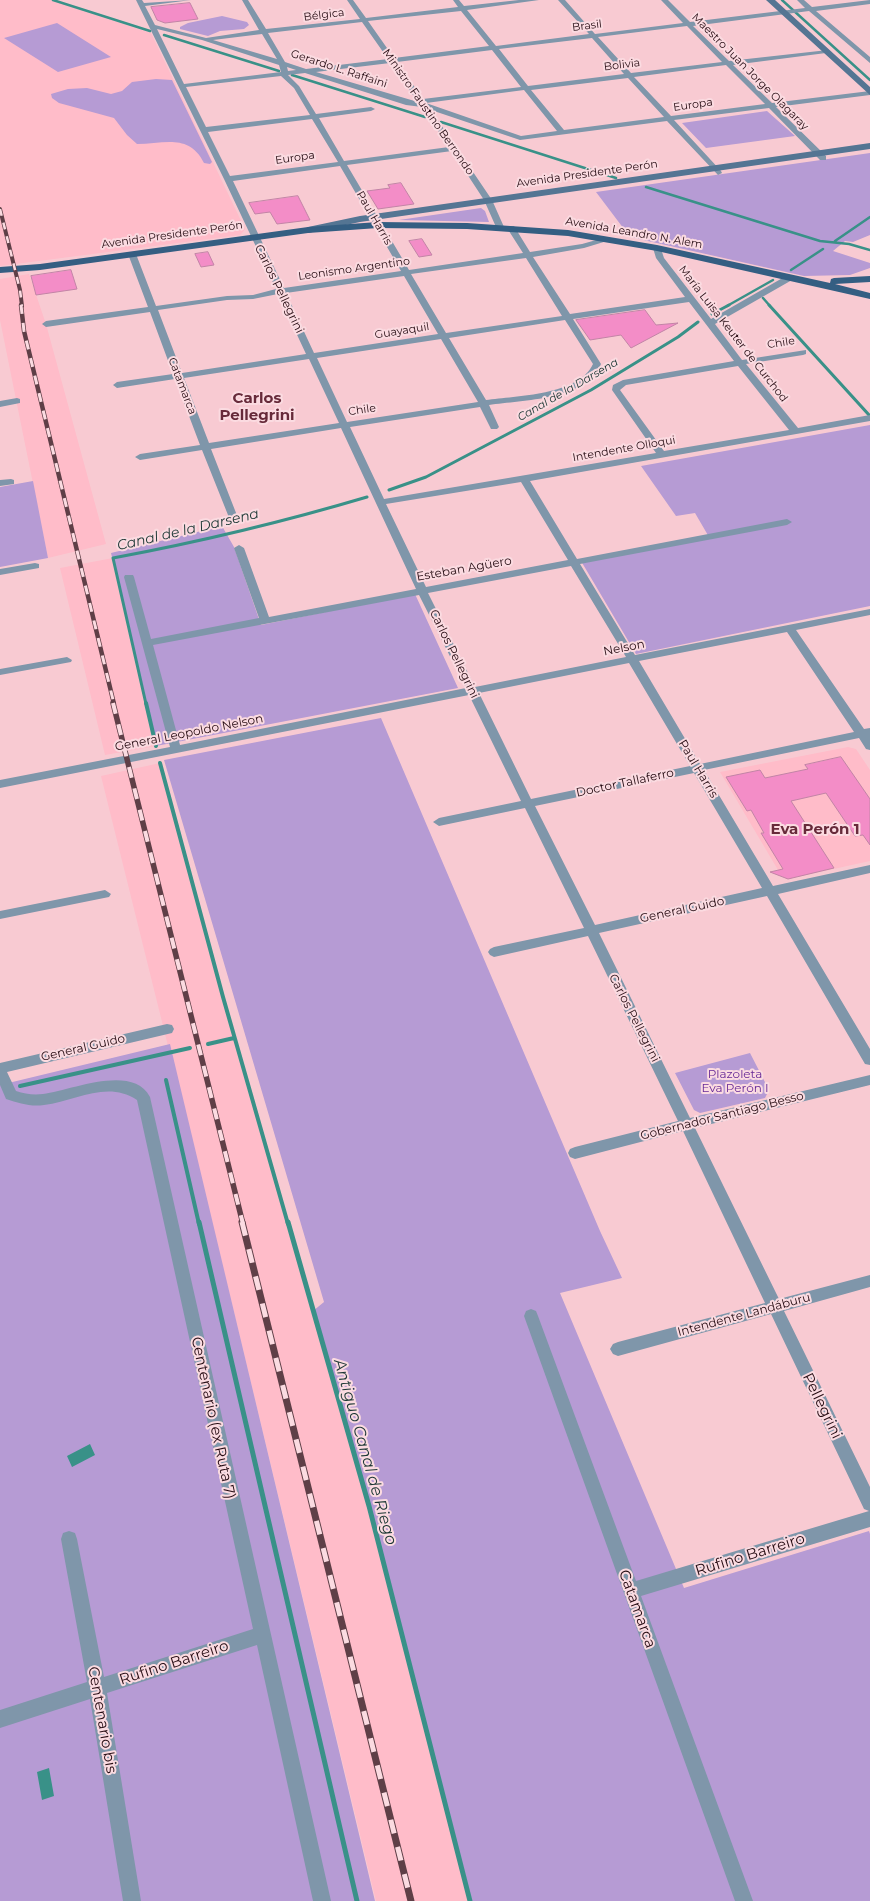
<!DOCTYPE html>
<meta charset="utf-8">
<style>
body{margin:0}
canvas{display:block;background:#f8cad2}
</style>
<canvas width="870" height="1901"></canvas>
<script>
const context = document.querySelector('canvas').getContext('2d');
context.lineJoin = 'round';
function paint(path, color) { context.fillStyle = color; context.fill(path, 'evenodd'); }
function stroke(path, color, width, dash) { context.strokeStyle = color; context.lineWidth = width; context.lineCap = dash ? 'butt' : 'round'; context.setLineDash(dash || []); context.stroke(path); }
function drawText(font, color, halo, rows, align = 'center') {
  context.font = font + ' Montserrat,sans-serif'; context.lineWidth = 4; context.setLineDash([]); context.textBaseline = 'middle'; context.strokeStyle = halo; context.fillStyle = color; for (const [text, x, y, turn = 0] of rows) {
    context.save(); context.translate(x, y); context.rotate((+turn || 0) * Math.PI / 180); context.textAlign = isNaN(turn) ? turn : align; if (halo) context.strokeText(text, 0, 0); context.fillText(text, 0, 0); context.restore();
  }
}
paint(new Path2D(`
 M 0,0 L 51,0 L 151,33 L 245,229 L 243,232 L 240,235 L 0,266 Z
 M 29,274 L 46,324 L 106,544 L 48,558 L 0,320 L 0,279 Z
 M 113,558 L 156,746 L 105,755 L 60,568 Z
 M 848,747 L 856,749 L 870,770 L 870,861 L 788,879 L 770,872 L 778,870 L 720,772 Z
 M 160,763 L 223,997 L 369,1506 L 471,1901 L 376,1901 L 234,1312 L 101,776 Z`), '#ffbcc9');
paint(new Path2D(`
 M 222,16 L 247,22 L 249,25 L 244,29 L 220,31 L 208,36 L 180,29 L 180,27 L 188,23 Z
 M 57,23 L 111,57 L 58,72 L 4,38 Z
 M 156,79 L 172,80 L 212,162 L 210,164 L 204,163 C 189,133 164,144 137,144 L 127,135 L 114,118 L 59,103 L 52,98 L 51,94 L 68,89 L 87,88 L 111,94 L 122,91 L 132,82 Z
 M 767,111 L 795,136 L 706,148 L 682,123 Z
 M 870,153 L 870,235 L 853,242 L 845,241 L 833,251 L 870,263 L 870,268 L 850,275 L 804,276 L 630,237 L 596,192 Z
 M 481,208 L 485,211 L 489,222 L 399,220 Z
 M 870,425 L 870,606 L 636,654 L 581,561 L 709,537 L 695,513 L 676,516 L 641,466 Z
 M 33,481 L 48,558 L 0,567 L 0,487 Z
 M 222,526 L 234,547 L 261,625 L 415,594 L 458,688 L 156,746 L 111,553 Z
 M 381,718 L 600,1231 L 622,1278 L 560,1293 L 684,1588 L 869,1531 L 870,1534 L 870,1901 L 472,1901 L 369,1506 L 313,1311 L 324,1302 L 164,760 Z
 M 170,1044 L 375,1901 L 0,1901 L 0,1085 Z
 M 750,1053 L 769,1090 L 765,1098 L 700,1113 L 694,1110 L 675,1073 Z`), '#b69bd4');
paint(new Path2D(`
 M 90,1444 L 95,1455 L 72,1467 L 67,1456 Z
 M 49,1768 L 54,1796 L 42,1800 L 37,1772 Z`), '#399188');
stroke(new Path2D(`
 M 53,0 L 150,31
 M 782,0 L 870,80
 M 164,35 L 279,71
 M 292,75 L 425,117
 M 441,122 L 616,178
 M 646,187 L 820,241 L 849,244 L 870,250
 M 835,241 L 870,217
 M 791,270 L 823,249
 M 763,298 L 770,306
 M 727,306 L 773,280`), '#399188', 2.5);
stroke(new Path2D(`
 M 769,305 L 869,415
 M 712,314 L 729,305
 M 389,490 L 426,477 L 591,390 L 678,337 L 698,322
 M 146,704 L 113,558 C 199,542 283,522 367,497`), '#399188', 3);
stroke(new Path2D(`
 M 146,703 L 156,746
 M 160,763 L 223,997 L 288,1224
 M 208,1044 L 234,1038
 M 166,1080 L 199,1224
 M 20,1086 L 190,1048`), '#399188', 4);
stroke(new Path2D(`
 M 199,1222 L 357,1901
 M 288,1222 L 369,1506 L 470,1901`), '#399188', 5);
const building = new Path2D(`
 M 190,3 L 198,19 L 165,23 L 157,20 L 151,7 Z
 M 401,183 L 414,204 L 378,209 L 367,191 L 390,188 L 388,185 Z
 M 298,196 L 310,220 L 277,224 L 270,212 L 255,214 L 249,203 Z
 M 422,239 L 432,255 L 419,257 L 409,241 Z
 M 208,252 L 214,265 L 201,267 L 195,254 Z
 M 71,270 L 77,289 L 36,295 L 31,276 Z
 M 645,310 L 656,325 L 678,323 L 631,348 L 621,335 L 590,340 L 576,320 Z
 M 841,757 L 870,799 L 870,845 L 863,835 L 855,836 L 826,793 L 791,801 L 834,868 L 788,879 L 770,872 L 783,869 L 761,833 L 764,833 L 751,810 L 747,811 L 726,777 L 760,770 L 765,778 L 808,769 L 805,765 Z`);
paint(building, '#f38dc7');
stroke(building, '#c284a6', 1);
paint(new Path2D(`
 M 136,0 L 142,0 L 144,3 L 191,0 L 145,6 L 155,25 L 206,38 L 259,30 L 242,0 L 248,0 L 266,29 L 360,19 L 347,0 L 353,0 L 366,18 L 458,7 L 453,0 L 459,0 L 464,6 L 519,0 L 539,0 L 467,10 L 496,46 L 589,34 L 558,0 L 565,0 L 595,34 L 683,23 L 661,0 L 668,0 L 690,22 L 805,8 L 797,0 L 804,0 L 812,7 L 870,0 L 870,4 L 816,11 L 870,57 L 870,63 L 809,11 L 693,26 L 729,61 L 828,50 L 828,52 L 826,53 L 733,65 L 772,103 L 870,91 L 870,95 L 776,107 L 826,156 L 826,160 L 820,160 L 769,108 L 674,120 L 721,171 L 722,173 L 718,175 L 667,121 L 520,140 L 431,110 L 492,200 L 504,227 L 500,229 L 496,227 L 484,200 L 452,151 L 347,165 L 409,270 L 523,253 L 507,228 L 511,226 L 514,226 L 530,252 L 582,244 L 607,237 L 607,241 L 584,248 L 533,257 L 570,314 L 685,297 L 656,258 L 653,248 L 657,246 L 660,246 L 664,258 L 711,319 L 786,276 L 792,276 L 792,280 L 715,324 L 742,360 L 806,350 L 806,354 L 803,355 L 746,364 L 798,428 L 870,415 L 870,421 L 530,481 L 577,559 L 787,519 L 792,522 L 787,525 L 580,564 L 635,655 L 870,609 L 870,615 L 796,630 L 864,729 L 870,728 L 870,750 L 866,749 L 859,738 L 704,770 L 773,886 L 870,865 L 870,873 L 778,894 L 870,1049 L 870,1065 L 865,1064 L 767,896 L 599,933 L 690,1118 L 870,1075 L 870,1085 L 695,1128 L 779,1299 L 870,1275 L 870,1287 L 784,1311 L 870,1487 L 870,1527 L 641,1596 L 753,1901 L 735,1901 L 524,1316 L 526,1311 L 531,1309 L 536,1311 L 538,1316 L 636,1581 L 869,1511 L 864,1509 L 771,1314 L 618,1356 L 613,1354 L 610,1349 L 613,1344 L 618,1342 L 765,1303 L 683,1131 L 575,1159 L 570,1157 L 568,1153 L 570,1149 L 575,1147 L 678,1121 L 588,936 L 494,957 L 490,955 L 488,952 L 490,949 L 494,947 L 584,928 L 525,808 L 439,826 L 433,822 L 439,818 L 521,801 L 469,695 L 0,788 L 0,780 L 170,747 L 124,577 L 125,575 L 133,575 L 134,577 L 151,639 L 259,618 L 234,548 L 239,545 L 244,548 L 269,617 L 416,589 L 341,428 L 211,449 L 238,518 L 233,521 L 230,520 L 202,450 L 140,460 L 135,457 L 140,454 L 200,445 L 175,379 L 117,388 L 113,385 L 117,382 L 173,374 L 150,312 L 46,327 L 42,324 L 46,321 L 148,307 L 128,254 L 132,252 L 136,254 L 156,306 L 227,296 L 253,295 L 276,289 L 224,179 ZM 461,11 L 489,46 L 394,58 L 368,21 ZM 362,22 L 388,59 L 306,69 L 285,62 L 268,33 ZM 687,26 L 722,62 L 631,73 L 598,37 ZM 157,29 L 202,40 L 279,65 L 281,72 L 184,84 ZM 262,34 L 277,59 L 213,40 ZM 592,38 L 624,74 L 528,86 L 499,49 ZM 492,50 L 521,87 L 423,99 L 397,62 ZM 390,63 L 418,102 L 316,72 ZM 726,65 L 765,104 L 671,116 L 634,77 ZM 287,67 L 296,70 L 288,71 ZM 305,73 L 406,105 L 422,107 L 449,147 L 344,161 L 319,118 L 371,111 L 375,109 L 371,107 L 316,114 L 299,86 L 288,75 ZM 281,76 L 294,88 L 310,115 L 206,127 L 186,87 ZM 628,78 L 664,117 L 564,130 L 531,90 ZM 524,90 L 557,131 L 521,136 L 426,103 ZM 312,119 L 338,162 L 230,176 L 208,132 ZM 340,166 L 401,271 L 284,288 L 233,181 ZM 526,258 L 562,316 L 446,333 L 411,274 ZM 404,276 L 438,334 L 314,353 L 286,293 ZM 278,294 L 306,354 L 182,373 L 158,310 L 227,300 L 253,299 ZM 689,302 L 734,361 L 623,380 L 613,385 L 612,390 L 656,453 L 384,499 L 350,427 L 480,407 L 491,429 L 497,429 L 499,427 L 489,405 C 523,400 586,400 601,364 L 573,319 ZM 565,320 L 593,364 C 579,395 516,396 486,400 L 449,338 ZM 441,339 L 478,402 L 347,422 L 317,358 ZM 309,359 L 339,423 L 209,443 L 184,378 ZM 738,366 L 789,430 L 664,451 L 620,390 L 626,385 ZM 521,482 L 568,560 L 426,587 L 386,504 ZM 571,566 L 626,657 L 475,687 L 428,593 ZM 419,595 L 466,688 L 180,745 L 153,645 ZM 787,632 L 854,732 L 700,764 L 639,661 ZM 629,663 L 690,766 L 531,799 L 479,693 ZM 694,773 L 762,888 L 595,925 L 535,806 Z
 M 17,398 L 20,399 L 20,403 L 0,407 L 0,401 Z
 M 11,479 L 14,480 L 14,484 L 0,486 L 0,480 Z
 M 35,563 L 39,564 L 39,568 L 0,575 L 0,569 Z
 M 67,657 L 72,660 L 71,662 L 0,675 L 0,669 Z
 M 105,890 L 111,894 L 109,897 L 0,919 L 0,911 Z
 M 167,1024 L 172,1025 L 174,1029 L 172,1033 L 7,1072 L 16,1091 C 25,1094 33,1095 43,1094 C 70,1091 132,1063 150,1097 L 331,1901 L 313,1901 L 257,1645 L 107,1693 L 141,1901 L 123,1901 L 90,1699 L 0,1728 L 0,1710 L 87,1682 L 61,1539 L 63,1533 L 69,1531 L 75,1533 L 77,1539 L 104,1677 L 253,1629 L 137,1100 C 107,1080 76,1101 44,1105 C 30,1107 19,1103 6,1099 L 0,1085 L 0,1063 Z`), '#7f96aa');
paint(new Path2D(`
 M 766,0 L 775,0 L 870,87 L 870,95 Z
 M 870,143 L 870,149 L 360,222 L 308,233 L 303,230 L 308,227 L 360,216 Z`), '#547593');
paint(new Path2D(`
 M 378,222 L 467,223 L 568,230 L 657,245 L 830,283 L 831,279 L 834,278 L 870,276 L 870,282 L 835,284 L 870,293 L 870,299 L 657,251 L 568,236 L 467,229 L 378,228 L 308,233 L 40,270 L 0,273 L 0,267 L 40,264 L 308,227 Z`), '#345e82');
const railFar3 = new Path2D(`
 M 0,209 L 20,290 L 22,306`);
const railFar2 = new Path2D(`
 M 21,305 L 24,331 L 114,704`);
const railFar1 = new Path2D(`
 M 113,703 L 243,1224`);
const rail = new Path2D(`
 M 242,1222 L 411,1901`);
stroke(railFar3, '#5f3f47', 4);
stroke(railFar2, '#5f3f47', 4.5);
stroke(railFar1, '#5f3f47', 5.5);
stroke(rail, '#5f3f47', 7);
stroke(railFar3, '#fbdbe1', 2.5, [7]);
stroke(railFar2, '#fbdbe1', 3, [9]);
stroke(railFar1, '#fbdbe1', 4, [11]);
stroke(rail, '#fbdbe1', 5, [14]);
drawText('11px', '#250b12', '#fbdbe1', [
 ["Bélgica",324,15,-7],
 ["Brasil",587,26,-7],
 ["Bolivia",622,65,-7],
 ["Gerardo L. Raffaini",339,69,18],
 ["Maestro Juan Jorge Olagaray",750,72,45],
 ["Europa",693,105,-8],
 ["Ministro Faustino Berrondo",428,112,55],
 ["Europa",295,158,-8],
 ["Avenida Presidente Perón",587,174,-8],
 ["Paul Harris",374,218,60],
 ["Avenida Leandro N. Alem",634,233,10],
 ["Avenida Presidente Perón",172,235,-8],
 ["Leonismo Argentino",354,269,-8],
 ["Guayaquil",402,331,-9],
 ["María Luisa Keuter de Curchod",733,334,52],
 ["Chile",781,343,-9],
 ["Catamarca",182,386,69],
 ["Chile",362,410,-8],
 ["Intendente Olloqui",624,449,-10]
]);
drawText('italic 11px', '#193532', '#fbdbe1', [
 ["Canal de la Darsena",568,390,-30]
]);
drawText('12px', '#250b12', '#fbdbe1', [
 ["Carlos Pellegrini",279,289,64],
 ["Esteban Agüero",464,569,-10],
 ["Nelson",624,648,-11],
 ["Carlos Pellegrini",454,654,64],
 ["General Leopoldo Nelson",189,733,-11],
 ["Paul Harris",698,769,59],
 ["Doctor Tallaferro",625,783,-12],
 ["General Guido",682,910,-12],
 ["Carlos Pellegrini",634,1018,63],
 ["General Guido",83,1048,-13],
 ["Gobernador Santiago Besso",722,1116,-14],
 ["Intendente Landáburu",744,1315,-15]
]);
drawText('12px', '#662896', '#fbdbe1', [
 ["Plazoleta",735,1074],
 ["Eva Perón I",735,1088]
]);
drawText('italic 14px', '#193532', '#fbdbe1', [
 ["Canal de la Darsena",188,530,-13]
]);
drawText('bold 15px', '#672a3a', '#fbdbe1', [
 ["Carlos",257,399],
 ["Pellegrini",257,416]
]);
drawText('bold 15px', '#672a3a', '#fbdbe1', [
 ["Eva Perón 1",815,830]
]);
drawText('15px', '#250b12', '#fbdbe1', [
 ["Pellegrini",822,1406,64],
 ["Centenario (ex Ruta 7)",213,1418,78],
 ["Rufino Barreiro",750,1555,-17],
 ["Catamarca",637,1609,70],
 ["Rufino Barreiro",174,1663,-18],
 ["Centenario bis",102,1720,80]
]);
drawText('italic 16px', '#193532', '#fbdbe1', [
 ["Antiguo Canal de Riego",365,1452,74]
]);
</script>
